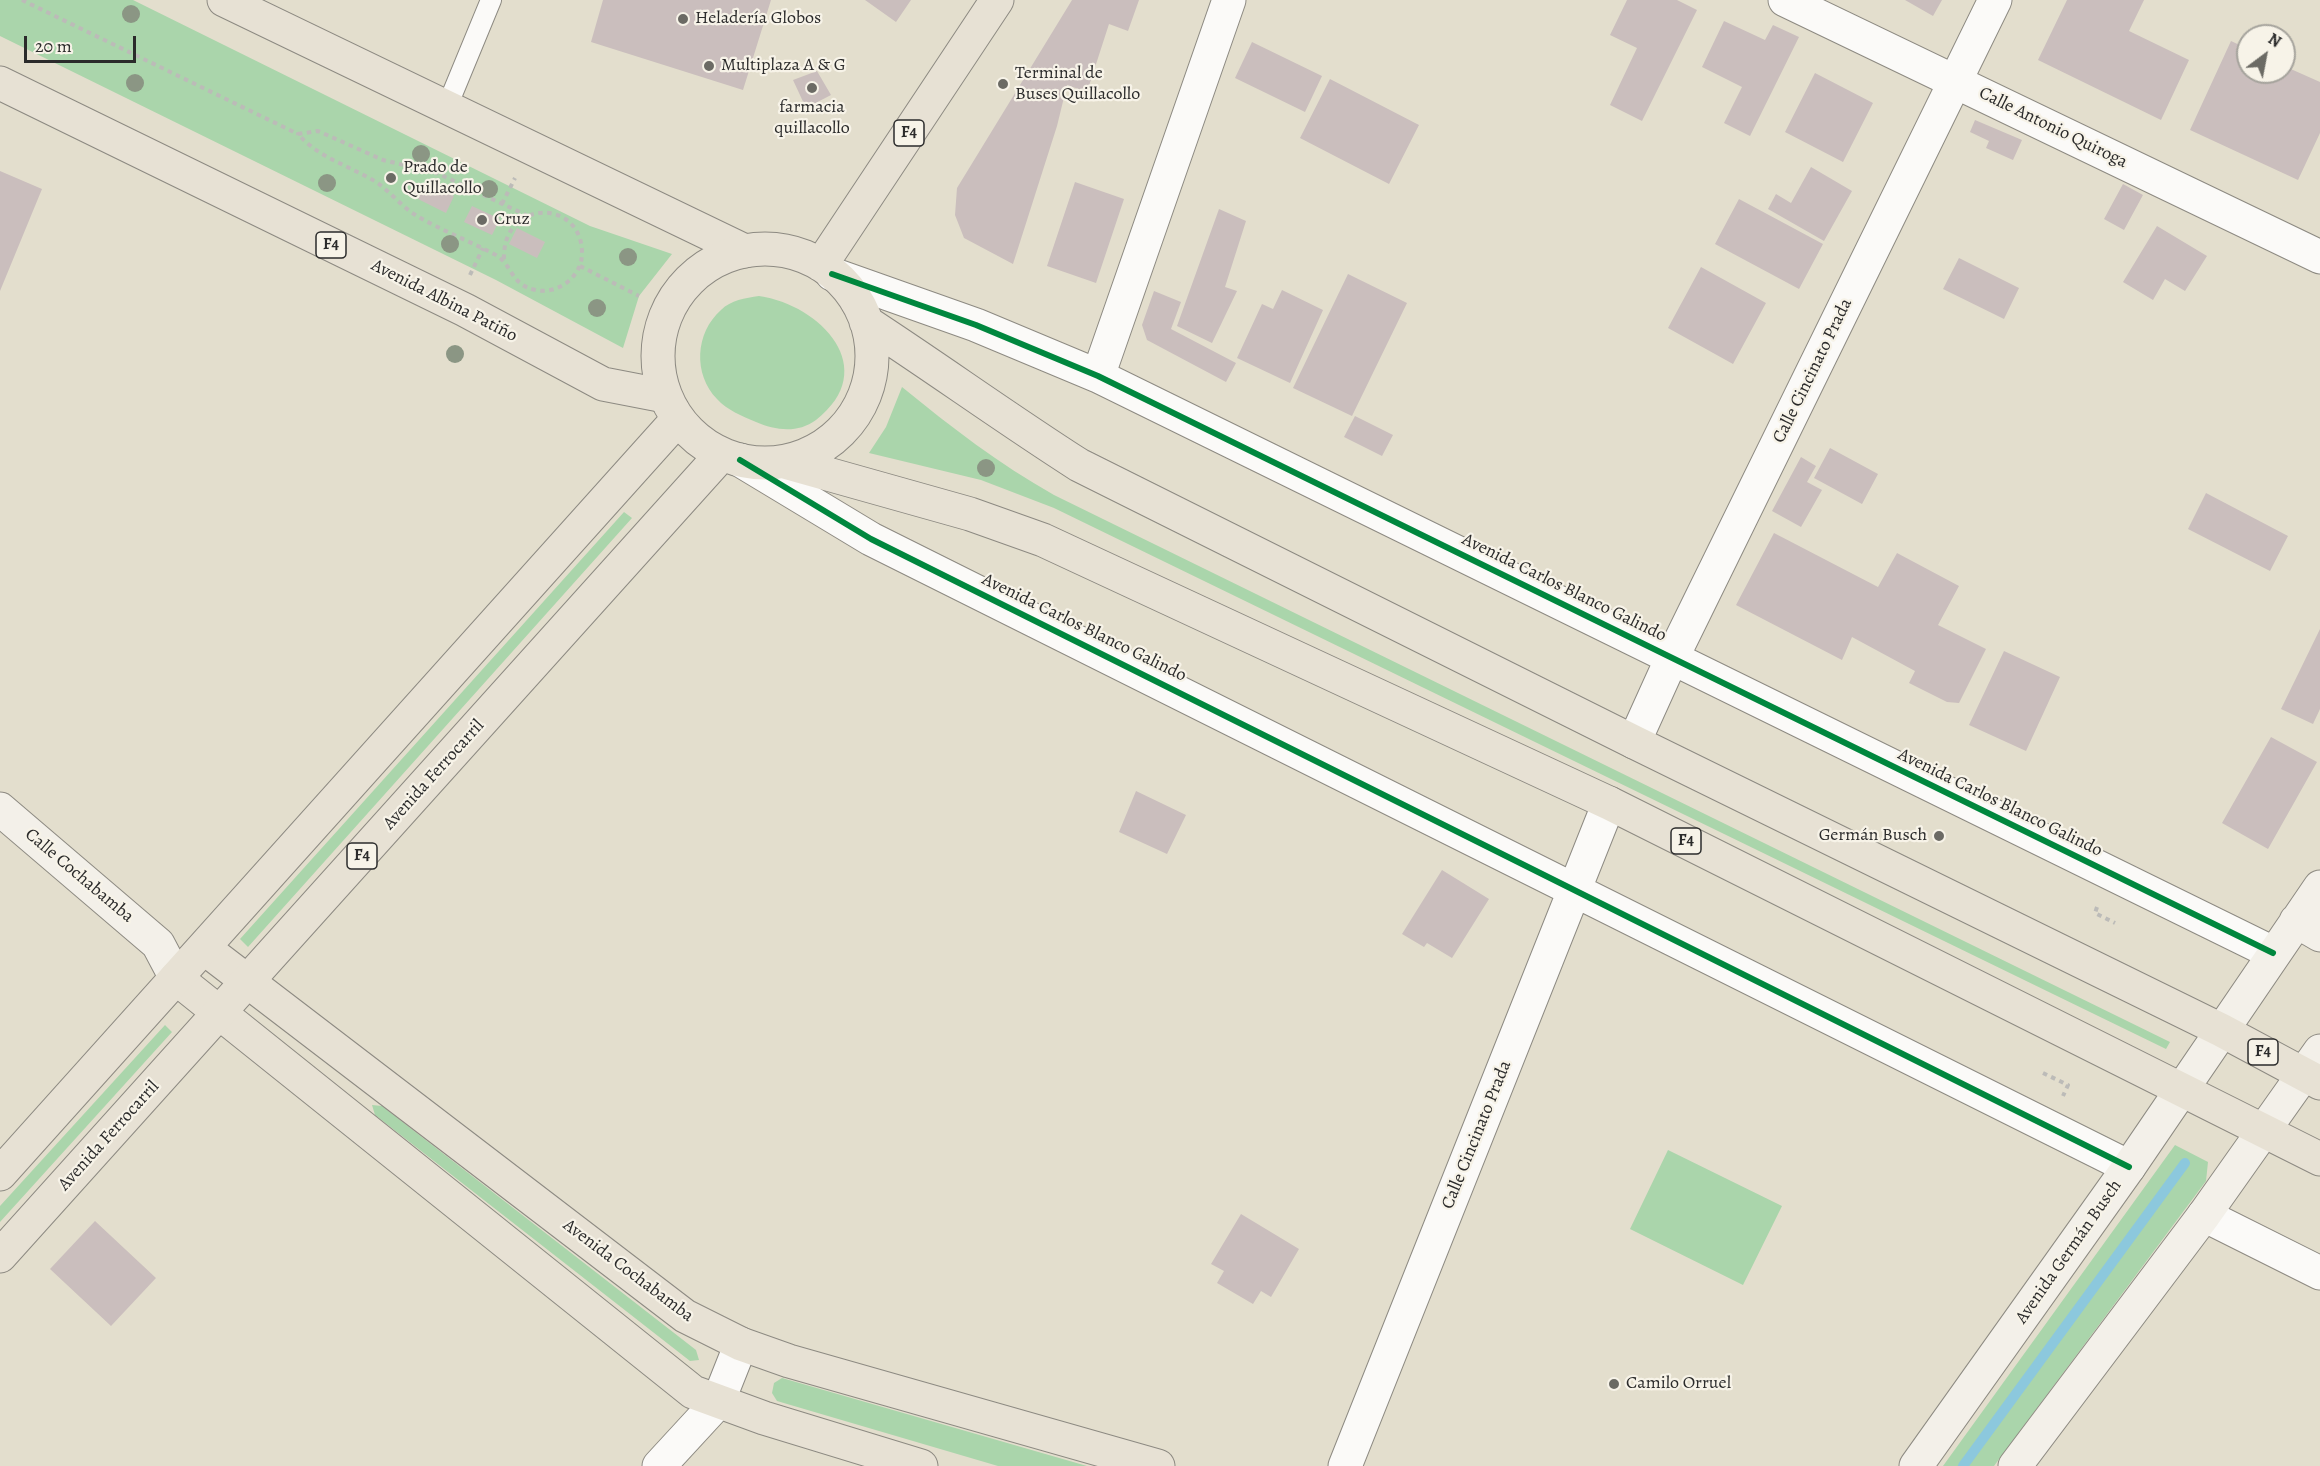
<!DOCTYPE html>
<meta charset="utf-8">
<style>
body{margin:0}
#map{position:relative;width:2320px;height:1466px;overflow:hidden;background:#e3decd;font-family:Alegreya,serif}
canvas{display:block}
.north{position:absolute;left:2236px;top:24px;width:60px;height:60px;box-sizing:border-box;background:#f7f3e8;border:2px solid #a5a39c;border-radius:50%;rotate:32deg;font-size:16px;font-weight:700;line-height:24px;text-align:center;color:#2b2b2b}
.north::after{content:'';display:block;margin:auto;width:21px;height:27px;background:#6b6a64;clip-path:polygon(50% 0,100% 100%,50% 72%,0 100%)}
.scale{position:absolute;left:24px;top:36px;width:112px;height:27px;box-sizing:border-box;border:3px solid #2b2b2b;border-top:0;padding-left:8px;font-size:18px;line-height:21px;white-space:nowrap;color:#2b2b2b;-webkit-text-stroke:4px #f7f3e8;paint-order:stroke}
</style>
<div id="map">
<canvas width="2320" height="1466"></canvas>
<div class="north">N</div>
<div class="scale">20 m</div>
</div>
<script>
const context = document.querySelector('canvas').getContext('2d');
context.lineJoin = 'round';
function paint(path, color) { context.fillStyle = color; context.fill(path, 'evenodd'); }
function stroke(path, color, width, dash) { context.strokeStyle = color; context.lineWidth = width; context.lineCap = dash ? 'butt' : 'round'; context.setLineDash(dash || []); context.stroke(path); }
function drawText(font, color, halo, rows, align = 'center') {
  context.font = font + ' Alegreya,serif'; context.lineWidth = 4.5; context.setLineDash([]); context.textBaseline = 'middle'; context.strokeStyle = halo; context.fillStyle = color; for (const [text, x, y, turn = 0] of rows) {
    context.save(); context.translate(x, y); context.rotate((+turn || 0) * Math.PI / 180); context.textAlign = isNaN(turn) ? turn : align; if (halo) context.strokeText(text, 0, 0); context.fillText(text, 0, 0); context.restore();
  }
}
paint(new Path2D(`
 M 0,0 L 133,0 L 590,226 L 672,254 L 639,296 L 623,348 L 496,280 L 0,36 Z
 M 759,296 C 821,305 882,369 816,420 C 797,434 775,430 756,422 C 742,416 727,410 717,399 C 693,374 695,333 721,310 C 731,300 745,298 759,296 Z
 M 902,387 C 951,427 999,464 1054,495 L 2170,1042 L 2166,1049 L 1054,508 L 981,480 L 869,453 L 886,427 Z
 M 624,512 L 632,518 L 248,947 L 240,939 Z
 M 165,1025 L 172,1032 L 0,1222 L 0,1206 Z
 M 372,1105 L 382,1106 L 696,1350 L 699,1360 L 690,1361 L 375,1115 Z
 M 2175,1145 L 2208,1162 L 2206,1181 L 1994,1466 L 1943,1466 Z
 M 1668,1150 L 1782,1206 L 1743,1285 L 1630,1229 Z
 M 782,1378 L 1087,1466 L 998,1466 L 777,1401 L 772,1393 L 774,1383 Z`), '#aad5ab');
stroke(new Path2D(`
 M 1963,1466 L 2185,1163`), '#8cc8dd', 10);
paint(new Path2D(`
 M 603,0 L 771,0 L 743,90 L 591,42 Z
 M 865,0 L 911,0 L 896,22 Z
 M 1072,0 L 1139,0 L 1128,31 L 1109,24 L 1087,92 L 1067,85 L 1057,126 L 1013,264 L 964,238 L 955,215 L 957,188 Z
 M 1627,0 L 1677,0 L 1697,10 L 1642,121 L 1610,105 L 1637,48 L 1610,35 Z
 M 1905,0 L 1942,0 L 1933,16 Z
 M 2067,0 L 2144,0 L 2129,31 L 2189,60 L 2161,120 L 2038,60 Z
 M 1724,21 L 1765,40 L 1773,25 L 1799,37 L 1750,136 L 1724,123 L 1742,87 L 1702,67 Z
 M 2231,41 L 2248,49 L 2248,72 L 2284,72 L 2284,66 L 2320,82 L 2320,133 L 2298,180 L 2190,130 Z
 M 1252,42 L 1322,76 L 1305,112 L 1235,78 Z
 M 817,71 L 831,95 L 806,108 L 793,80 Z
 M 1815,73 L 1873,103 L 1843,162 L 1785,132 Z
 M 1330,79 L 1419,125 L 1389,184 L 1300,138 Z
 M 1975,120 L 2022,140 L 2013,160 L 1986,148 L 1989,141 L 1970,132 Z
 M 1811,167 L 1852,191 L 1824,241 L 1768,209 L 1776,194 L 1791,203 Z
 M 0,171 L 42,189 L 0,291 Z
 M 1075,182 L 1124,199 L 1096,283 L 1047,266 Z
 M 425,183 L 454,196 L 446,213 L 418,199 Z
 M 2123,184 L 2143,195 L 2124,230 L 2104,219 Z
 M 1739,199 L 1823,244 L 1799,289 L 1715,244 Z
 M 472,206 L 500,219 L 492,235 L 464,222 Z
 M 1219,209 L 1246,221 L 1225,287 L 1237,291 L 1212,343 L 1177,326 Z
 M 2157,226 L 2207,256 L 2185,291 L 2165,279 L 2153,300 L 2123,282 Z
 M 517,228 L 545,242 L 537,258 L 509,244 Z
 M 1959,258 L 2019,288 L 2004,319 L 1943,289 Z
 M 1701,267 L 1766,303 L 1733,364 L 1668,328 Z
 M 1348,274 L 1407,303 L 1352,416 L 1293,388 Z
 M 1282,290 L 1323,310 L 1290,383 L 1237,358 L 1262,304 L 1273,309 Z
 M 1154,291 L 1181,302 L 1171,329 L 1236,363 L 1226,382 L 1147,340 L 1142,325 Z
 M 1355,416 L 1393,435 L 1382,456 L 1344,437 Z
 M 1830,448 L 1878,474 L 1862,504 L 1814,478 Z
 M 1801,457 L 1816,466 L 1807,482 L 1822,490 L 1801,527 L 1772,511 Z
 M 2206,493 L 2288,536 L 2270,571 L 2188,529 Z
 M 1774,533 L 1878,587 L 1897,553 L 1959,586 L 1938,625 L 1986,649 L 1959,703 L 1947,702 L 1909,683 L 1915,671 L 1852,637 L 1842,660 L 1736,605 Z
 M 2320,629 L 2320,709 L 2313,724 L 2281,709 Z
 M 2004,651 L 2060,677 L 2026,751 L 1969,725 Z
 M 2271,737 L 2317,762 L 2268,849 L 2222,823 Z
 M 1136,791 L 1186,815 L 1167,854 L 1119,832 Z
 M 1442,870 L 1489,899 L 1452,958 L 1427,943 L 1424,947 L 1402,934 Z
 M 1241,1214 L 1299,1249 L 1271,1297 L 1261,1291 L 1253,1304 L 1217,1283 L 1224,1271 L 1211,1264 Z
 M 95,1221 L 156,1278 L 111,1326 L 50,1269 Z`), '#cabebd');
const service = new Path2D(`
 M 446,109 L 491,0`);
const minor = new Path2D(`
 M 1785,0 L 2320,257
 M 832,274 L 976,325 L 1098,376 L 2273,953
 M 1098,376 L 1229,0
 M 740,460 L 871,539 L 2129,1167
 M 1634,742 L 1672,658 L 1995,0
 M 2204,1215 L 2320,1273
 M 659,1466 L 718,1402 L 741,1344
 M 1345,1466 L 1609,803`);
const secondary = new Path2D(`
 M 0,809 L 158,944 L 176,978
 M 2296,921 L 2320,935
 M 1916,1466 L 2129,1167 L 2320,887
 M 2015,1466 L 2204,1215 L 2320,1051`);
const primary = new Path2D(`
 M 224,0 L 745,251
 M 0,83 L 465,310 L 603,384 L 665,396
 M 204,948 L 685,1316 L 741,1344 L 789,1361 L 1158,1466
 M 176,978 L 693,1392 L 764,1418 L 921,1466`);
const trunk = new Path2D(`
 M658 356a107 107 0 1 1 214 0a107 107 0 1 1-214 0Z
 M 821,265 L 997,0
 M 866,322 C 938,369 1007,419 1079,465 L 1634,742 L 2221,1030 L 2320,1083
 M 785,462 L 970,514 L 1043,540 L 1609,803 L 2320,1159
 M 0,1174 L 678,419
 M 0,1256 L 722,454`);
stroke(service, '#8d8a82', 22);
stroke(minor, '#8d8a82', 35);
stroke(secondary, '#8d8a82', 35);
stroke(primary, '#8d8a82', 35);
stroke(trunk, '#8d8a82', 35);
stroke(new Path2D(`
 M 22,0 L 298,134
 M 502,204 L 515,178
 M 504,259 C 502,199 581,198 582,252 C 583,275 559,295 536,290 C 509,285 513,263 494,254 C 469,241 441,230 417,216 C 400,206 388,188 371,179 C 346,165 317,156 298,134 L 318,131 L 383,160 L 437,173 L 526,215
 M 580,266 L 639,296
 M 470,275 L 483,248
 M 2097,907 L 2095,913 L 2115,923
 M 2043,1073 L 2068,1085 L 2063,1096`), '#bcbbb8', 4, [4.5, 4.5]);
stroke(service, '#fbfaf8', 20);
stroke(minor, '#fbfaf8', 33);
stroke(secondary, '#f3f0e9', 33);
stroke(primary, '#e7e1d4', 33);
stroke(trunk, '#e7e1d4', 33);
stroke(new Path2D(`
 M 832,274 L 976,325 L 1098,376 L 2273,953
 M 740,460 L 871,539 L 2129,1167`), '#00873e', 6);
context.fillStyle = '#8b9684';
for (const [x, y] of [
 [131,14],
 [135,83],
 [421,154],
 [327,183],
 [489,189],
 [450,244],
 [628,257],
 [597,308],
 [455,354],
 [986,468]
]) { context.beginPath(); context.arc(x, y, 9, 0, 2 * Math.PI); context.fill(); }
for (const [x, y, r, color] of [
 [683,19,6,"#6b6a64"],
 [709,66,6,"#6b6a64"],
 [1003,84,6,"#6b6a64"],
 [812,88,6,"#6b6a64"],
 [391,178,6,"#6b6a64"],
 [482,220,6,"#6b6a64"],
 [1939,836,6,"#6b6a64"],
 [1614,1384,6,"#6b6a64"]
]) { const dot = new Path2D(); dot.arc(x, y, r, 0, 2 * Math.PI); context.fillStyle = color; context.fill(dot); stroke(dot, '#f7f3e8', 2); }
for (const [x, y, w] of [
 [909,133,30],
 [331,245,30],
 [1686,841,30],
 [362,856,30],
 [2263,1052,30]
]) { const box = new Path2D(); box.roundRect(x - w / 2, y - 13, w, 26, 4.5); context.fillStyle = '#f7f3e8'; context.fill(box); stroke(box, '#2b2b2b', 1.5); }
drawText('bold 16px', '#2b2b2b', null, [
 ["F4",909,133],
 ["F4",331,245],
 ["F4",1686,841],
 ["F4",362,856],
 ["F4",2263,1052]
]);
drawText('18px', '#2b2b2b', '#f7f3e8', [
 ["Heladería Globos",695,19],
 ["Multiplaza A & G",721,66],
 ["Terminal de",1015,74],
 ["Buses Quillacollo",1015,95],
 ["farmacia",812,108,"center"],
 ["quillacollo",812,129,"center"],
 ["Prado de",403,168],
 ["Quillacollo",403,189],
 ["Cruz",494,220],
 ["Germán Busch",1927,836,"right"],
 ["Camilo Orruel",1626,1384]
], 'left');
drawText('18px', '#2b2b2b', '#f7f3e8', [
 ["Calle Antonio Quiroga",2053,128,26],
 ["Avenida Albina Patiño",444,301,27],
 ["Calle Cincinato Prada",1813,371,-64],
 ["Avenida Carlos Blanco Galindo",1564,588,26],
 ["Avenida Carlos Blanco Galindo",1084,628,26],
 ["Avenida Ferrocarril",434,775,-48],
 ["Avenida Carlos Blanco Galindo",2000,803,26],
 ["Calle Cochabamba",79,876,40],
 ["Calle Cincinato Prada",1477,1135,-68],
 ["Avenida Ferrocarril",109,1136,-48],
 ["Avenida Germán Busch",2069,1252,-55],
 ["Avenida Cochabamba",628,1271,37]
]);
</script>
